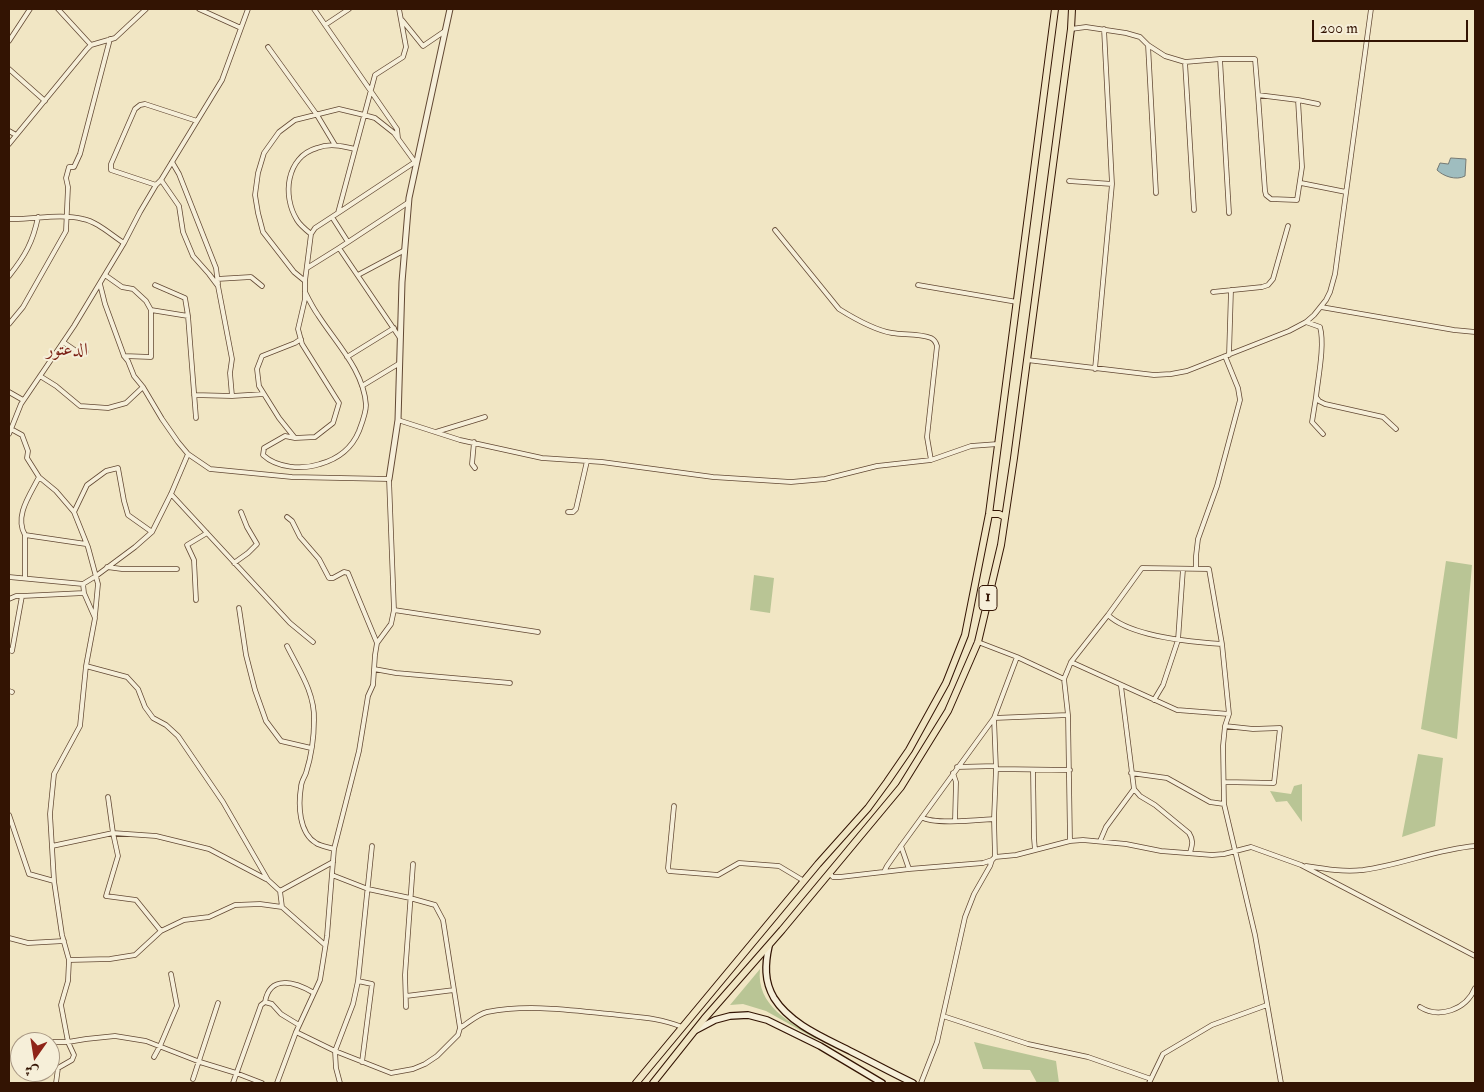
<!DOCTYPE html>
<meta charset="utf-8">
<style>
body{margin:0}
#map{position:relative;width:1484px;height:1092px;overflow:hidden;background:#f1e6c4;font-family:"IM FELL Double Pica",Amiri,serif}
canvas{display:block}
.frame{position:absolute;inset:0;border:10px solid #331403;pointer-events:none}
.north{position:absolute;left:10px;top:1032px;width:50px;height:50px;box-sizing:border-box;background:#f6efd9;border:1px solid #a89783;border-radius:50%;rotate:193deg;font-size:14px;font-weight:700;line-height:20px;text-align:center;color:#331403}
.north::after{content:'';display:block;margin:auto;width:18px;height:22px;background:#8f2418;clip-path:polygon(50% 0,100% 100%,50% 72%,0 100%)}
.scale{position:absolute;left:1312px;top:20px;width:156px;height:22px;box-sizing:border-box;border:2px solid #331403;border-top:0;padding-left:6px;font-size:15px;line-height:18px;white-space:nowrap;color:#331403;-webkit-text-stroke:4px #f6efd9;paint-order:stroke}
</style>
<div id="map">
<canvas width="1484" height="1092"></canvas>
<div class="frame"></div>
<div class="north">ش</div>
<div class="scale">200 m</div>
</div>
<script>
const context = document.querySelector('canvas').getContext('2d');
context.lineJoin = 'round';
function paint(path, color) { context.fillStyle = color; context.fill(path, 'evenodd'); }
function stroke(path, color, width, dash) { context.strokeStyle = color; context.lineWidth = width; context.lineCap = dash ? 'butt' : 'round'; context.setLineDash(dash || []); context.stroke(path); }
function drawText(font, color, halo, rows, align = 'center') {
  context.font = font + ' "IM FELL Double Pica",Amiri,serif'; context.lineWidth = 4; context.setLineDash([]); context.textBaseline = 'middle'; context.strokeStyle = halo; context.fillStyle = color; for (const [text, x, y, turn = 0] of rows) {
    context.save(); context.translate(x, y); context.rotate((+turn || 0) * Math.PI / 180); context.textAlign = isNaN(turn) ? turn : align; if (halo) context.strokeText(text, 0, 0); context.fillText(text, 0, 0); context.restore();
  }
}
paint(new Path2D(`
 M 1446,561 L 1472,565 L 1457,739 L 1421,729 Z
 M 754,575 L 774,578 L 770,613 L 750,610 Z
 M 1418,754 L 1443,758 L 1435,826 L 1402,837 Z
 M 1302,784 L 1302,822 L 1287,801 L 1276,802 L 1270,791 L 1291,794 L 1294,786 Z
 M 760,969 C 756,1006 790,1022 816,1038 L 816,1039 L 766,1011 L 743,1004 L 730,1005 Z
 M 974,1042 L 1056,1061 L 1059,1083 L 1037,1083 L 1030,1070 L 983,1069 Z`), '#b9c595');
const water = new Path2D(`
 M 1451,158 L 1466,159 L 1465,176 C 1456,181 1443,176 1437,170 L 1440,163 L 1448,164 Z`);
paint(water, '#9fbdbf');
stroke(water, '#747974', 1);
const minor = new Path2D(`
 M 58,9 L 91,45
 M 199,9 L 241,28
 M 314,9 L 397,129 L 398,138
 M 402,20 L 423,46 L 445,31
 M 325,25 L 349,9
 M 1071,29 L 1086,27 L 1126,33 L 1140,37 L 1148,45 L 1165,56 L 1185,62 L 1220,59 L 1255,59 L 1258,95 L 1298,100 L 1318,104
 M 9,41 L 30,9
 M 1148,45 L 1156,193
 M 268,47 L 317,115 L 335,145
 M 1220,59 L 1229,213
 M 1185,62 L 1194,210
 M 9,69 L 45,101
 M 1258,95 L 1265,191 L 1266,195 L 1271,199 L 1297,200 L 1302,167 L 1298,100
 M 9,131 L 16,135
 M 9,144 L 87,49 L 91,45 L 115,38 L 146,9
 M 172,162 L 179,174 L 216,268 L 218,284
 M 161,180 L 179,206 L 183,232 L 193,256 L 209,274 L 218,286 L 232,359 L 230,373 L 232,396
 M 1069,181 L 1112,184
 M 1301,183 L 1346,192
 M 156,185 L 111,170 L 111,164 L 135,109 L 140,105 L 145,104 L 197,121
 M 338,213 L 415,162
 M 332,217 L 348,242
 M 9,219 C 33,220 59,213 83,219 C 98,222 111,235 124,243
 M 775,230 L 839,309 C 855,319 874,330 892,333 C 904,335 919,333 931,338 C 935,340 936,342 937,346 L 927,437 L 931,460
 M 311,234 C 306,230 300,225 297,220 C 282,196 286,157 317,148 C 330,143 342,146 355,149
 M 307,268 L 339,248
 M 105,275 L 122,287 L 133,289 L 146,301 L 151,310 L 188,316
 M 358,275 L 405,250
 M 9,276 C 25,256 33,242 38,217
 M 217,279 L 251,277 L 262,286
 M 305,281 L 294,272 L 263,232 L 258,213 L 255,195 L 258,173 L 264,153 L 279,132 L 295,120 L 339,109 L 364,115 L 375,118 L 394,133 L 415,162 L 415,164
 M 100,284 L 105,304 L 124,356 L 128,361 L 134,376 L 143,387 L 162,419 L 178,442 L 188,454 L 210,469 L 292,477 L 389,479 L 394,610 L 391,624 L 377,643 L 375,655 L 373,685 L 368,696 L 359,751 L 334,849 L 327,936 L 320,980 L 296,1032
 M 155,285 L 185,298 L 188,316 L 196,418
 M 918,285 L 1017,302
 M 1213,292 L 1262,287 L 1268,285 L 1273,279 L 1288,226
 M 1321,307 L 1454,330 L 1475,332
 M 1306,322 L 1320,327 C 1325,345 1318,378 1316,397 L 1319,401 L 1325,404 L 1383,417 L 1396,429
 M 9,324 L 23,307 L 66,231 L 68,187 L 66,178 L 69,167 L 74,167 L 80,154 L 110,39
 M 400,338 L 339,248 L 409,202
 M 301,339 L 295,343 L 262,356 L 257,369 L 259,386 L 279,418 L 295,438 L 315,437 L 333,423 L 339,403 L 302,344 L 298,329 L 305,299 L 305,281 L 311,234 L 315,228 L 338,213 L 375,75 L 403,57 L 406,47 L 399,9
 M 63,342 L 76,351 L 86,352
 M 1229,355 L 1231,290
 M 124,356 L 151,357 L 151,310
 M 347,357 L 394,328
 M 1027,360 L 1154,375 L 1171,374 L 1187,371 L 1289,331 L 1306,322 L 1314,315 L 1326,300 L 1330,292 L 1335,274 L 1371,9
 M 1095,369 L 1112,184 L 1104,29
 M 40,376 L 56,386 L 80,406 L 108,408 L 126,403 L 143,387
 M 362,386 L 400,363
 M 9,392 L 23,400
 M 194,395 L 232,396 L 264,394
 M 1316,397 L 1312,422 L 1323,434
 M 398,420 L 460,440 L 542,458 L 602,462 L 713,477 L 791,482 L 825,479 L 877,466 L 931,460 L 971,446 L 998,444
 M 11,429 L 22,435 L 28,451 L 27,458 L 39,477 L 56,491 L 74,512 L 88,547 L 98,584 L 95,616
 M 436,432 L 485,417
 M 9,434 L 21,404 L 74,326 L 124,243 L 140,212 L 156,185 L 161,180 L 222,80 L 248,9
 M 295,438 L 285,436 L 264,448 L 263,455 C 277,468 302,470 320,464 C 338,459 352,448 359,431 C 362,423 366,413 366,405 C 364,371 336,343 318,315 C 313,308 309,300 305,292
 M 474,442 L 472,464 L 475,468
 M 171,494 L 290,623 L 313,642
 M 74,512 L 87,485 L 106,471 L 118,468 L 124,501 L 128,515 L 152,532
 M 568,512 L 573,512 L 576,509 L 587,461
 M 287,517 L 292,521 L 300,537 L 319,559 L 329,578 L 333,578 L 344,572 L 348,573 L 377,643
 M 25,535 L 86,544
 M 234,563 L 248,553 L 257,544 L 247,527 L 241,512
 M 107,567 L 122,569 L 177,569
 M 1196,569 L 1196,556 L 1198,539 L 1217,486 L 1240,400 L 1238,388 L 1225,356
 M 9,577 L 83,584 L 96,576 L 135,547 L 152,532 L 171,494 L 188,454
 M 25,578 L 25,535 C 14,516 30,495 39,477
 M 9,599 L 16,596 L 22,596
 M 196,600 L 194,560 L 187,545 L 207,533
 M 239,608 L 246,655 L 255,690 L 266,721 L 281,741 L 311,748
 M 394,610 L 538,632
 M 1108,615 C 1131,637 1191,642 1222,644
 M 978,642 L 1017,657 L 1064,679 L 1071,662 L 1108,615 L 1142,568 L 1209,569 L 1222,644 L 1229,714 L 1225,726 L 1223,746 L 1224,804 L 1255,935 L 1281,1083
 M 287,646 C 299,670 315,693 314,720 C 314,737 311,757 306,773 C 304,778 301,782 301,787 C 298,805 299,833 316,843 C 320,846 328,847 334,849
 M 9,650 L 12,651 L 22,596 L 84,593
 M 1071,662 L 1177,710 L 1229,714
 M 86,666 L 127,677 L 138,689 L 145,707 L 153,718 L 166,725 L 178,736 L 223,802 L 268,880 L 280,891 L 282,907 L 325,945
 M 374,669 L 396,673 L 510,683
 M 1064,679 L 1068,715 L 1070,841
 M 1121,686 L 1134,789 L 1140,796 L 1155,805 L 1189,833 C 1194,841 1192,845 1190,853
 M 9,691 L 12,692
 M 1154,700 L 1163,685 L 1178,640 L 1183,569
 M 957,767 L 996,766
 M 996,769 L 1070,770
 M 1033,770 L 1034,838 L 1035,850
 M 953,773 L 956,782 L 955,821
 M 1131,773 L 1167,778 L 1210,802 L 1224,804
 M 1224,782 L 1274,783 L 1280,728 L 1253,729 L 1225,726
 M 108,797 L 113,833 L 118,856 L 106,896 L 136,900 L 161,931
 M 674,806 L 668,868 L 669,871 L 718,875 L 739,863 L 779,866 L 804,881
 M 9,815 L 29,874 L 54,881
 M 922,817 C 932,825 979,820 994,819
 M 1100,841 L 1106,827 L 1134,789
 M 52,846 L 113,833 L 156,836 L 209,849 L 266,879
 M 901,846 L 909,869
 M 995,857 L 994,819 L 996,769 L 994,718 L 1068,715
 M 1306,866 C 1325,869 1343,872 1363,870 C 1401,865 1437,849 1475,846
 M 884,872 L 887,866 L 901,846 L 994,718 L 1017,657
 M 830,874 L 833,877 L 840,877 L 909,869 L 983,863 L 992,860 L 995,857 L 1016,855 L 1070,841 L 1083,840 L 1126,844 L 1161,851 L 1212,855 L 1224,854 L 1251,847 L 1301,865 L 1475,956
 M 332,875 L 368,889 L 410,898 L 435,905 L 443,920 L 460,1028
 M 280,891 L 333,862
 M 9,938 L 28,943 L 64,941
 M 69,960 L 110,959 L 135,955 L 161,931 L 184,920 L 209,917 L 235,905 L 260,904 L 282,907
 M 358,981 L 372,984 L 362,1062
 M 406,996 L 454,990
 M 265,1002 L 272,1004 L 281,1014 L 299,1025
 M 406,1007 L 405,975 L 413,864
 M 1420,1007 C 1439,1019 1466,1010 1475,988
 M 943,1016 L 1028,1044 L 1088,1057 L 1151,1079
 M 52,1042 L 68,1042 L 86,1039 L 115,1036 L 146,1041 L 200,1062 L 236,1073 L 262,1083
 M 154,1057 L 160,1046 L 177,1006 L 171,974
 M 193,1079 L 218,1003
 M 56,1083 L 58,1068 L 72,1060 L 74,1055 L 68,1042 L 61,1005 L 68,981 L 69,960 L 62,935 L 54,881 L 50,814 L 54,774 L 80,726 L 86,666 L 95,618 L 84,593 L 83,584
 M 233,1083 L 261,1005 L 265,1002 C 270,974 295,982 314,993
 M 277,1083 L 296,1032 L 335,1051 L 391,1073 L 413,1069 L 425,1064 L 437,1056 L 458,1035 L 460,1028 C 468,1023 478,1014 487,1012 C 527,1004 569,1010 610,1014 C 635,1017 658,1017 682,1027
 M 340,1083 L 336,1068 L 335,1051 L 353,1004 L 358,981 L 372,846
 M 921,1083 L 937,1042 L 965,917 L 974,894 L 990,866 L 992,860
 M 1149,1083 L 1163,1054 L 1212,1025 L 1267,1005`);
const tertiary = new Path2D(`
 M 389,479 L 398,420 L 402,282 L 409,198 L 450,9`);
const secondary = new Path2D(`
 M 769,946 C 765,964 764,981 774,998 C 791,1025 825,1038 852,1052 C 872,1062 892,1073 913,1083
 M 696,1030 L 715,1020 L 730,1016 L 748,1015 L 767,1020 L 820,1046 L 882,1083`);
const primary = new Path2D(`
 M 989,514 L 999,514 L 1005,517
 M 636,1083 L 818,864 L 868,808 L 887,782 L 909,750 L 946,683 L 965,635 L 989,514 L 1055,9
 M 653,1083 L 704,1019 L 782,930 L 901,787 L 948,711 L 978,642 L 1001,545 L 1014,458 L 1071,29 L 1072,9`);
stroke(minor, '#624833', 5.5);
stroke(tertiary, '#624833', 7);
stroke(secondary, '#331403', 8);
stroke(primary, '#331403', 8);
stroke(minor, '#f6efd9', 4);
stroke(tertiary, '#f6efd9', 5);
stroke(secondary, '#f6efd9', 5.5);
stroke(primary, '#f1e6c4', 6);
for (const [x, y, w] of [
 [988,598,18]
]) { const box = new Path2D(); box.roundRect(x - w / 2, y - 12.5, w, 25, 4); context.fillStyle = '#f6efd9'; context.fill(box); stroke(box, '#331403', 1); }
drawText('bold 15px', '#331403', null, [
 ["1",988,598]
]);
drawText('18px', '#7a1f14', '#f6efd9', [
 ["الدعتور",67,351]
]);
</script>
